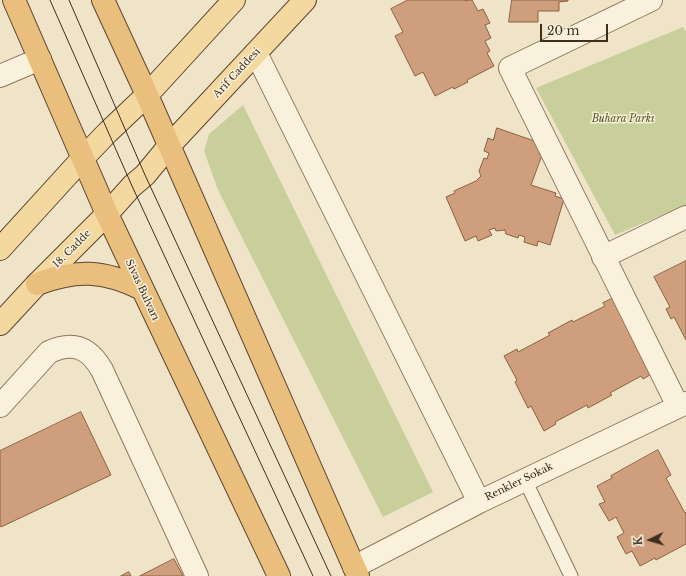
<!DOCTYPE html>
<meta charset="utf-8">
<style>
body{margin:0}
#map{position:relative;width:686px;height:576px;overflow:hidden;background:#f0e4c8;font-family:"Libre Baskerville",serif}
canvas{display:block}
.north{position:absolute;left:630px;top:520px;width:40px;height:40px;-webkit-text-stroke:3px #f7eed8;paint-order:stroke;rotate:265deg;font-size:11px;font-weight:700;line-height:16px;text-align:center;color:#3d2e20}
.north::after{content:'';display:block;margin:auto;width:14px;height:18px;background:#3d2e20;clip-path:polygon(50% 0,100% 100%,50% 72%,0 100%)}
.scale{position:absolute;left:540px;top:24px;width:68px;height:18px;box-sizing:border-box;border:2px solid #3d2e20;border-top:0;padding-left:5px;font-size:12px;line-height:14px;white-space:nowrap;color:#3d2e20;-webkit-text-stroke:3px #f7eed8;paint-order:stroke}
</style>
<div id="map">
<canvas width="686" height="576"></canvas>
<div class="north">K</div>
<div class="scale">20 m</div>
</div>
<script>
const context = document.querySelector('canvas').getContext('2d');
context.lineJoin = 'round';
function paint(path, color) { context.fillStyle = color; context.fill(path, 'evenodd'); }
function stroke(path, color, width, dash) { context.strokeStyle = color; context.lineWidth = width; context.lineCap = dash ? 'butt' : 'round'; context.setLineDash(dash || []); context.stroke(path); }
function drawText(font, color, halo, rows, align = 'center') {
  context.font = font + ' "Libre Baskerville",serif'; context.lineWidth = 3; context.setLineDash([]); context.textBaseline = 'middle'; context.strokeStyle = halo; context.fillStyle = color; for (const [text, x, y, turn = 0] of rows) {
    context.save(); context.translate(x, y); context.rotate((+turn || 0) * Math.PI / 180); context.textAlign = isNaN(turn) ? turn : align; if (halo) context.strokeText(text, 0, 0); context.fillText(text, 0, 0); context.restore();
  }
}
paint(new Path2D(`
 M 683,27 L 686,32 L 686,205 L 615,235 L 536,88 Z
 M 243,105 L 433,492 L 383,517 L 218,190 L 204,151 L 209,134 Z`), '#c9cf9b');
const building = new Path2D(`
 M 408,0 L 465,0 L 466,1 L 469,0 L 472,0 L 478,11 L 483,9 L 490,23 L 485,25 L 491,38 L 485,41 L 490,51 L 487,53 L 494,66 L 467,80 L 468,82 L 454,89 L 453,87 L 435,96 L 423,72 L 415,76 L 395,36 L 403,32 L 391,9 Z
 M 512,0 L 568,0 L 568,1 L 559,2 L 559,11 L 538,11 L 538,22 L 509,22 Z
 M 497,128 L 543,144 L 539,154 L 542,155 L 531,185 L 556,193 L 555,196 L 564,199 L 550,245 L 538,241 L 537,246 L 524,242 L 525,237 L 519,235 L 518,238 L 506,234 L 505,230 L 496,231 L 495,228 L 489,230 L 492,235 L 478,241 L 476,236 L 465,241 L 446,197 L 455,193 L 454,191 L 476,181 L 481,176 L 479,171 L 484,158 L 487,159 L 489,153 L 484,151 L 488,138 L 493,140 Z
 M 686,261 L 686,340 L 674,317 L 671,319 L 666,309 L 670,307 L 654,277 Z
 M 616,297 L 655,372 L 643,379 L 641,376 L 610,393 L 612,395 L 588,408 L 587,405 L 555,422 L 556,424 L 544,431 L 531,406 L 528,408 L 515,382 L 517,380 L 504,356 L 517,349 L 518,352 L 550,335 L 548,333 L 572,320 L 573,322 L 605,306 L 603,303 Z
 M 81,412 L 111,475 L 1,527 L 0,525 L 0,451 Z
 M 658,450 L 671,475 L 666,478 L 685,513 L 686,512 L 686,544 L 656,560 L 655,558 L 640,566 L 632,551 L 626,554 L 617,537 L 624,533 L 616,517 L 609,521 L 599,504 L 605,502 L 597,486 L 612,478 L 611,476 Z
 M 174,559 L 183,576 L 140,576 Z
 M 129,572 L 131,576 L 121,576 Z`);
paint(building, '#cf9f7d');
stroke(building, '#8d5f41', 1);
const service = new Path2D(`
 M 525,480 L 571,576`);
const minor = new Path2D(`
 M 651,0 L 510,68 L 678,406
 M 256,53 L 479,502
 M 0,76 L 40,59
 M 603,257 L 686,217
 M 0,406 L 49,352 C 73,341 89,347 102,370 L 197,576
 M 354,567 L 479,502 L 686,403`);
const primary = new Path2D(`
 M 0,249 L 82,159 L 108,132 L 147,95 L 234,0
 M 0,324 L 37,284 L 107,214 L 132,186 L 145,175 L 169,146 L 305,0`);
const trunk = new Path2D(`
 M 14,0 L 107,214 L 279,576
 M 103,0 L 147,95 L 358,576
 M 37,284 C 76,269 104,270 142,289`);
stroke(service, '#8d765c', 15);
stroke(minor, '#8d765c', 24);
stroke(primary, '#5b4430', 24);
stroke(trunk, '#5b4430', 24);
stroke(service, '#faf1dc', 13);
stroke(minor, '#faf1dc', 22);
stroke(primary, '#f3d9a0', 22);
stroke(trunk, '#eabe7c', 22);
stroke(new Path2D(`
 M 50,0 L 132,186 L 313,576
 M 69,0 L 145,175 L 331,576`), '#3d2e20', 1);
drawText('10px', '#3d2e20', '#f7eed8', [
 ["Arif Caddesi",237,73,-47],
 ["18. Cadde",72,249,-45],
 ["Sivas Bulvarı",142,290,65],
 ["Renkler Sokak",519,482,-26]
]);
drawText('italic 10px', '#4d5a26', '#f7eed8', [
 ["Buhara Parkı",623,119]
]);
</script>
